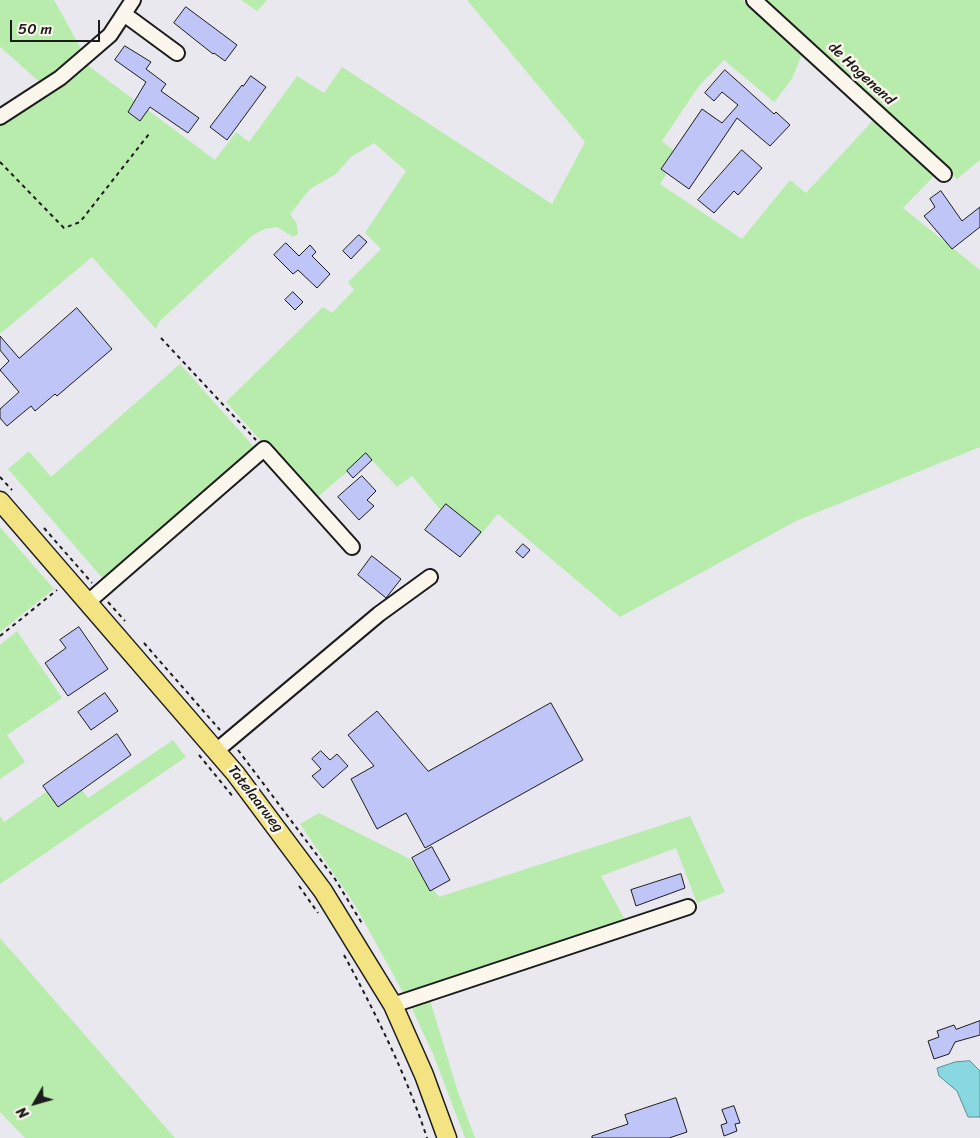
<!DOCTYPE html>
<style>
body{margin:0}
#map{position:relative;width:980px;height:1138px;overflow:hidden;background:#e9e8ef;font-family:Sriracha,sans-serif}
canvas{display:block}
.north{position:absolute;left:10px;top:1078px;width:50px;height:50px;-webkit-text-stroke:4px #fbf7ec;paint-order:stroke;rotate:232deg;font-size:14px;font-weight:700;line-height:20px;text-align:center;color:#1c1c1c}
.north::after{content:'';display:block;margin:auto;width:18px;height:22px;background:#1c1c1c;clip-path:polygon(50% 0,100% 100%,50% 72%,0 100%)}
.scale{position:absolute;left:10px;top:20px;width:90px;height:22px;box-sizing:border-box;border:2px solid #1c1c1c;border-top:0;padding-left:6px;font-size:15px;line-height:18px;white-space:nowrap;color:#1c1c1c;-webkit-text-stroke:4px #fbf7ec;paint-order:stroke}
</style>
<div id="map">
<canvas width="980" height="1138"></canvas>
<div class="north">N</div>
<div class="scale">50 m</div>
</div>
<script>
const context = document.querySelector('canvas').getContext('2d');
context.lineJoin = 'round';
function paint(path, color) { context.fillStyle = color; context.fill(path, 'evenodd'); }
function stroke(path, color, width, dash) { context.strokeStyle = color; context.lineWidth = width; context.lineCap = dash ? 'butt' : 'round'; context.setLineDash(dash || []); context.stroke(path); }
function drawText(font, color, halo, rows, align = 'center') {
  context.font = font + ' Sriracha,sans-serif'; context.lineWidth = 5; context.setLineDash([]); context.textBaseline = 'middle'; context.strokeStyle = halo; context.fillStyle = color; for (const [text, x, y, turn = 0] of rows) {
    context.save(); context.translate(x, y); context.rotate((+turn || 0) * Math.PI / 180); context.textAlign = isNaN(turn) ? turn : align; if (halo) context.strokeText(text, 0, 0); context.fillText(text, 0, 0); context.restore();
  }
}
paint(new Path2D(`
 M 0,0 L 54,0 L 83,52 L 42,84 L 0,47 Z
 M 241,0 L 267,0 L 257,11 Z
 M 467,0 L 743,0 L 803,52 L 792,79 L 774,102 L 724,60 L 699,86 L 662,141 L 679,155 L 660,184 L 742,239 L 790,180 L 806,193 L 875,118 L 937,173 L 903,208 L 980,270 L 980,447 L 796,521 L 620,617 L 498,514 L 471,546 L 412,476 L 397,487 L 367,455 L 314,500 L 226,402 L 323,307 L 332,313 L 354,290 L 348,282 L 381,249 L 365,233 L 406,171 L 374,143 L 351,157 L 336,174 L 310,189 L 290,214 L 297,224 L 298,234 L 293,237 L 277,227 L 265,229 L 253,235 L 159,322 L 156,329 L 92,257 L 0,334 L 0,122 L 86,64 L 215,160 L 236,132 L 249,142 L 297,76 L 324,93 L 342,67 L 552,204 L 585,142 Z
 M 757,0 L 980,0 L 980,160 L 957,179 Z
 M 180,364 L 255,448 L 104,580 L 8,469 L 29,451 L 51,477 Z
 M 0,527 L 54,589 L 0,632 Z
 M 17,631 L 62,698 L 7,735 L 25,762 L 0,779 L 0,645 Z
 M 173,740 L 186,757 L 0,884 L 0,816 L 4,822 L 70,775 L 88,798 Z
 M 319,813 L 410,859 L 439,897 L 690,816 L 725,892 L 697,903 L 676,848 L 601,876 L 628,925 L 405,996 L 355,905 L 300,824 Z
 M 0,938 L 175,1138 L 25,1138 L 0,1112 Z
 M 430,1000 L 458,1092 L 475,1138 L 465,1138 L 433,1054 L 413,1011 L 412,1008 Z`), '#b8ecad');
const water = new Path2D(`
 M 970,1061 L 980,1071 L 980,1117 L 968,1117 L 957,1091 L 939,1076 L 937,1068 L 955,1062 Z`);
paint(water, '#87d8e0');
stroke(water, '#5c8d92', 1);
const building = new Path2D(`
 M 186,7 L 237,45 L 225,61 L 214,53 L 213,54 L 174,23 Z
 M 125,46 L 151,62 L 146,69 L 166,84 L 161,91 L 199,118 L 188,133 L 150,107 L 140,121 L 128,112 L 146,82 L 115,60 Z
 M 725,70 L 774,114 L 776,112 L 790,125 L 770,146 L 737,118 L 689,189 L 661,169 L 702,109 L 722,123 L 738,105 L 722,92 L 714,101 L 705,93 Z
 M 251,76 L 266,87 L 227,140 L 210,127 L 242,85 L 243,86 Z
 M 742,150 L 762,168 L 738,195 L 734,191 L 714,213 L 698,200 Z
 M 941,191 L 962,221 L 980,207 L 980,227 L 952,249 L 924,216 L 935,207 L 930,199 Z
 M 359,235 L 367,242 L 351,259 L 343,251 Z
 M 286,243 L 299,256 L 310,245 L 316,252 L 312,256 L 330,274 L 317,288 L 298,270 L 293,274 L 274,255 Z
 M 293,292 L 303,302 L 295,310 L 285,300 Z
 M 77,308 L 112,349 L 57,396 L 55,394 L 35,411 L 31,406 L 7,426 L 0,418 L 0,409 L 19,392 L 0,370 L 9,361 L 0,350 L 0,336 L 19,358 Z
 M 366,453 L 372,460 L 353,478 L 347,471 Z
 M 362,476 L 376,491 L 367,500 L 374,506 L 359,520 L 338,497 Z
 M 446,504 L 481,532 L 460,557 L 425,530 Z
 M 523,544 L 530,550 L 523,558 L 516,552 Z
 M 372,556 L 401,579 L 386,598 L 358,575 Z
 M 79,627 L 108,669 L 68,696 L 45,663 L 66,648 L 60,640 Z
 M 105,693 L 118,711 L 91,730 L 78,712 Z
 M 551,703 L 583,760 L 425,848 L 406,813 L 377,829 L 351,779 L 374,766 L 348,735 L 377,711 L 428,771 Z
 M 117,734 L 131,755 L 58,807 L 43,786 Z
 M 321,751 L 330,760 L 337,754 L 348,766 L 323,788 L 312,776 L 321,769 L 312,759 Z
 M 432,847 L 450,880 L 430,891 L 412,858 Z
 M 681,874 L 685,888 L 636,906 L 631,890 Z
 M 980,1021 L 980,1035 L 955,1042 L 949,1054 L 934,1059 L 928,1041 L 939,1037 L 937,1031 L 954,1025 L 956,1029 Z
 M 676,1098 L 687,1132 L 669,1138 L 592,1138 L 592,1136 L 628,1124 L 625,1115 Z
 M 734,1106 L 740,1123 L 735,1124 L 737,1131 L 724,1136 L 721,1125 L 727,1123 L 722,1110 Z`);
paint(building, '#c0c5f7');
stroke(building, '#1c1c1c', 1);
const minor = new Path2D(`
 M 754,0 L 944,174
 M 124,14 L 177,53
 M 0,117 L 60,78 L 110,35 L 133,0
 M 88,602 L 264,449 L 352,547
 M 216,751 L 379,614 L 430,577
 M 393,1005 L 688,907`);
const major = new Path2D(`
 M 0,501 L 235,773 L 323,891 L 393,1005 L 424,1075 L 447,1138`);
stroke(minor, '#1c1c1c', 18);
stroke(major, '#1c1c1c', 21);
stroke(new Path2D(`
 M 0,162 L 64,228 L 80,222 L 149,134
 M 161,338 L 256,440
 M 0,477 L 12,490
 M 44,528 L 92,583
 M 108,602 L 125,621
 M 0,636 L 57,590
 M 144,643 L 220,730
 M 238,750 L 335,879 L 363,925
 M 199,755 L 234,798
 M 299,886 L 318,913
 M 344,955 C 376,1014 406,1074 427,1138`), '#1c1c1c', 2, [4, 4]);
stroke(minor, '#fbf7ec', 14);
stroke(major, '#f4e382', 18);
drawText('15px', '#1c1c1c', '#fbf7ec', [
 ["de Hogenend",861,74,43],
 ["Tatelaarweg",255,799,52]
]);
</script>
